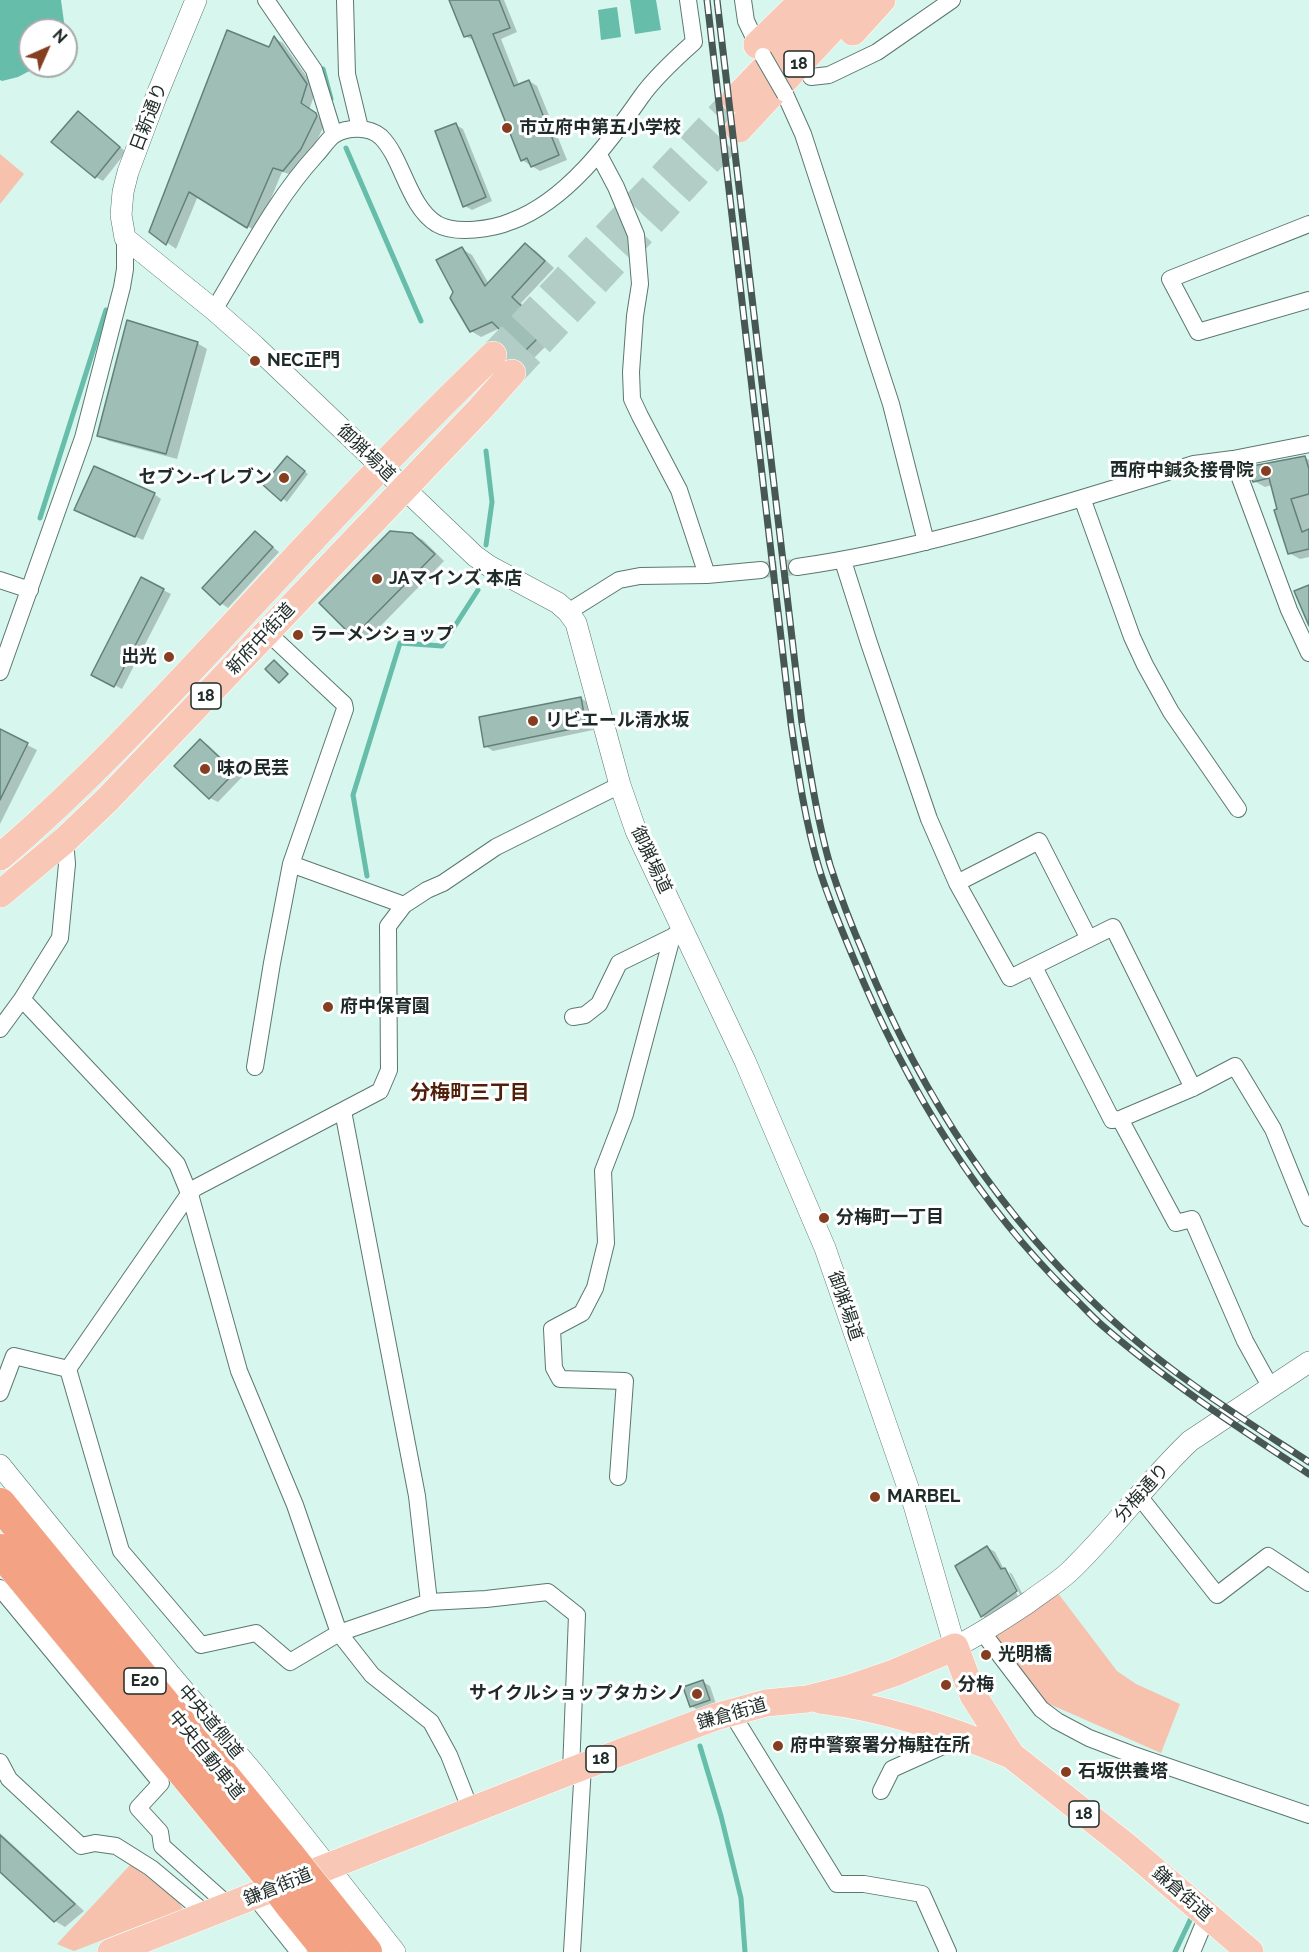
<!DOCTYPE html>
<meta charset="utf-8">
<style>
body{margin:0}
#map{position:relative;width:1309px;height:1952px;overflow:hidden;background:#d6f6ee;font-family:Raleway,sans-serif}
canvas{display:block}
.north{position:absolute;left:18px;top:18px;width:60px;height:60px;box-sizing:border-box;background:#fff;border:2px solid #a5aaa9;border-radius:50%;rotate:45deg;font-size:16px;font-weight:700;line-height:24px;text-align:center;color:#1f2b28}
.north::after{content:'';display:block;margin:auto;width:21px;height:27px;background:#863e21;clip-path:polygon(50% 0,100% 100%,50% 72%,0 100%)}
</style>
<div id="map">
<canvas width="1309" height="1952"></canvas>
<div class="north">N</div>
</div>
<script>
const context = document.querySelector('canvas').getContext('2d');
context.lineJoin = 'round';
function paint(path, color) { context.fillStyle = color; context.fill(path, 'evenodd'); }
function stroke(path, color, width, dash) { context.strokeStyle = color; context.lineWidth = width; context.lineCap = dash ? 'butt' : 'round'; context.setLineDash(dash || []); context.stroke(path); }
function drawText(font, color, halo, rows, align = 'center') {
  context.font = font + ' Raleway,"Noto Sans JP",sans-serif'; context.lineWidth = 6; context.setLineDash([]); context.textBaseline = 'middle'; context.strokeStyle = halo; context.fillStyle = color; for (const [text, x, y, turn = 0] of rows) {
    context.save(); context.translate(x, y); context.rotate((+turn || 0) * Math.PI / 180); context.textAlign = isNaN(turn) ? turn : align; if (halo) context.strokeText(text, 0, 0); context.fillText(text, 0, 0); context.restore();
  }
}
paint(new Path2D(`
 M 0,154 L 24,174 L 0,204 Z
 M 1057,1592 L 1117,1671 L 1136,1684 L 1180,1704 L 1161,1753 L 1047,1703 L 996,1637 L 1004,1626 Z
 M 131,1864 L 179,1902 L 184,1911 L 154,1920 L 74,1951 L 57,1944 Z`), '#f6c1ad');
paint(new Path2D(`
 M 0,0 L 61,0 L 64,22 L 62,30 L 30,30 L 30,66 L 39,66 L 18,77 L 2,81 L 0,80 Z
 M 630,0 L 656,0 L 661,30 L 635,34 Z
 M 617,7 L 621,37 L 601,40 L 598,10 Z`), '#66bdaa');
paint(new Path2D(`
 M 450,0 L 504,0 L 517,32 L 501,39 L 519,85 L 529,81 L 537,86 L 567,160 L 540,171 L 522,160 L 475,41 L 465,36 Z
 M 274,38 L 283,43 L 316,90 L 309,110 L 326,122 L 310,154 L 293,175 L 282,172 L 257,232 L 198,196 L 176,249 L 151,231 L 270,49 Z
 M 78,113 L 85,117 L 126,152 L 103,181 L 96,177 Z
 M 456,125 L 463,129 L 492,201 L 472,210 L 465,206 Z
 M 526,245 L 536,251 L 554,268 L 521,303 L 555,337 L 534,358 L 524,352 L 500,328 L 481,337 L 471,331 L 454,292 L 462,249 L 472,255 L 489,284 Z
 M 197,343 L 207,349 L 177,459 L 109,441 L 99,435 Z
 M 1304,457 L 1309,460 L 1309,557 L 1300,559 L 1289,553 L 1272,485 L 1265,487 L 1254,481 Z
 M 292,461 L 308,474 L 287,502 L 265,484 Z
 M 154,494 L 161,499 L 143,540 L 83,514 Z
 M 255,532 L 279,552 L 228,608 L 221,603 Z
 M 412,534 L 423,540 L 444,561 L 365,642 L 354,636 L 321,603 Z
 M 142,579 L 171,594 L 122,689 L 93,674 Z
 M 581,698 L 588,703 L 593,730 L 493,751 L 485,746 Z
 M 0,731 L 37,750 L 0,824 Z
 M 201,741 L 208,745 L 242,777 L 218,802 L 210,798 L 177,766 Z
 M 987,1547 L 995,1552 L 1019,1598 L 989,1620 L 982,1616 Z
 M 1009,1572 L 1012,1574 L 1023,1595 L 1021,1597 Z
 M 703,1682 L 710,1686 L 716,1704 L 698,1710 L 691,1706 Z
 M 0,1833 L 84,1911 L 65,1927 L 55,1921 L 0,1870 Z`), '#0003');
stroke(new Path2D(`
 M 323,69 L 331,99
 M 346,148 L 421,321
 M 486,451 L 492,502 L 486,545
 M 40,518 L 106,310
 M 367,876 L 353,795 L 400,643 L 442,646 L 478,590
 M 700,1746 L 721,1816 L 741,1898 L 745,1952
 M 1175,1952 L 1193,1914`), '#66bdaa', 5);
const building = new Path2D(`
 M 449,0 L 499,0 L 510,28 L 493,34 L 514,86 L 529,80 L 559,155 L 531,167 L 527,158 L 521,161 L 471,35 L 464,37 Z
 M 227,30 L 269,47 L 274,36 L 307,84 L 301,103 L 316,113 L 317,116 L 301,149 L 283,171 L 273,168 L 247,228 L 189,192 L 166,245 L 149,232 Z
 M 78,111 L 120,147 L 95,178 L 51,142 Z
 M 456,123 L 486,197 L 463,207 L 435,131 Z
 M 525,243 L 545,261 L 512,297 L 546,330 L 523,353 L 492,322 L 470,332 L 450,298 L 453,292 L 436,260 L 462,247 L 485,286 Z
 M 127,320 L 198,342 L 166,454 L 97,436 Z
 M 287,456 L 305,471 L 281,501 L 263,485 Z
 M 1305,456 L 1309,469 L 1309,494 L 1291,499 L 1302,532 L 1309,529 L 1309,549 L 1288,554 L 1274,510 L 1277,509 L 1269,478 L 1253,482 L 1247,467 Z
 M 94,466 L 155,493 L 135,537 L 74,510 Z
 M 255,531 L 273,547 L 220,605 L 202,588 Z
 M 390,531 L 412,533 L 435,554 L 353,637 L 319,603 Z
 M 141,577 L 164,589 L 114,687 L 91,675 Z
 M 1309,585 L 1309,626 L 1294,591 Z
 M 274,660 L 288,674 L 279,683 L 265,669 Z
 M 581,697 L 586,726 L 484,747 L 479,717 Z
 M 0,729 L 28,743 L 0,800 Z
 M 200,739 L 235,772 L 209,799 L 174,766 Z
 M 987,1546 L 1001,1569 L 1005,1568 L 1017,1591 L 981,1617 L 955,1566 Z
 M 703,1680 L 710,1700 L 690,1707 L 683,1687 Z
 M 0,1835 L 75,1904 L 54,1922 L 0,1872 Z`);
paint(building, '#9fbeb6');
stroke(building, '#638079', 1.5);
stroke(new Path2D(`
 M 761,570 L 797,567`), '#b1cdc6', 16, [16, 8]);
stroke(new Path2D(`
 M 493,355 L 735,99
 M 512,373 L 739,129`), '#b1cdc6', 27, [27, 14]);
const minor = new Path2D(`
 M 266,0 L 314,70 L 334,135
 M 345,0 L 347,74 L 360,128
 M 743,0 L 746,21 L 761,52
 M 811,77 L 829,75 L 877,52 L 952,0
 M 785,94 L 803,134 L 891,404 L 926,542
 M 1309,224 L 1170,279 L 1198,332 L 1309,300
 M 214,310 C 246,258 274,201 316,155 C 322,149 327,140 334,135 C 347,127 369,126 381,137 C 403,159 408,206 437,224 C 456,235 493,229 512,221 C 566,201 609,143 641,97 C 655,77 676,58 694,42 L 688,0
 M 1233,459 L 1289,610 L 1309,653
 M 1082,498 L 1132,637 L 1145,665 L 1171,712 L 1238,809
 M 843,561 L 869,643 L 929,819 L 957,883 L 1010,978 L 1113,927 L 1193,1088
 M 797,567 C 932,548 1063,503 1194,464 L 1233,459 L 1309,444
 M 707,575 L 761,570
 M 0,580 L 30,590
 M 568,612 L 619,580 L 640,576 L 707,575 L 679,490 L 640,416 L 632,399 L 631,372 L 635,316 L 640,284 L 636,235 L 616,187 L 599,155
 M 0,672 L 83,438 L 122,287 L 125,269 L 125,238
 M 65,840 L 67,864 L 60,938 L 22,999 L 177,1164 L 191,1198 L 239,1371 L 295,1505 L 339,1633 L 372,1675 L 431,1722 L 449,1755 L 471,1811
 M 291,864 L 404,905
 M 957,883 L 1039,841 L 1089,939
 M 1034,967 L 1112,1120 L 1120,1119 L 1193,1088 L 1235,1066 L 1273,1129 L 1309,1218
 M 573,1017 L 585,1015 L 599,1004 L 619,963 L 672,937
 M 0,1029 L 22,999
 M 255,1067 L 272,963 L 291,864 L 345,709 L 344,704 L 267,632
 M 343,1111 L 417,1496 L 429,1602
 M 1120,1119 L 1176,1223 L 1192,1219 L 1245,1341 L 1271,1388
 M 68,1369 L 189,1194 L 195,1188 L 380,1091 L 389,1070 L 388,926 L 404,905 L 427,890 L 443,883 L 496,847 L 620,785
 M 0,1393 L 14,1356 L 68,1369 L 121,1551 L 201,1645 L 256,1633 L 290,1662 L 339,1633 L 429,1602 L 486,1599 L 548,1592 L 577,1615 L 571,1771
 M 618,1477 L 625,1381 L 560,1379 L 554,1368 L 552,1329 L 582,1313 L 595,1288 L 606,1243 L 603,1171 L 625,1114 L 672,937 L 683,929
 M 1139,1496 L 1217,1595 L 1268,1556 L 1309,1583
 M 0,1588 L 161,1783 L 138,1808 L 160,1832 L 162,1846 L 229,1906
 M 983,1633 L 1041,1709 L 1057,1721 L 1089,1738 L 1131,1754 L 1309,1815
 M 731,1712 L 837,1884 L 864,1884 L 922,1894 L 948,1952
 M 0,1762 L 9,1779 L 81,1846 L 95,1843 L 116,1846 L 151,1868 L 206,1914
 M 881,1791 L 892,1769 L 965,1736
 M 255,1897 L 299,1952
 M 572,1952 L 583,1766
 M 1192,1952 L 1207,1916`);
const tertiary = new Path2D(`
 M 196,0 L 156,97 L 128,172 L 123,192 L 121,215 L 125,238 L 214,310 L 255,346 L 475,556 L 489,566 L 558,603 L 568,612 L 576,623 L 620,785 L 636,831 L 745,1061 L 825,1248 L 914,1505 L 955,1647 C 981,1634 1005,1618 1029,1602 C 1042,1592 1057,1583 1069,1572 C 1112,1531 1147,1482 1190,1441 L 1309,1362
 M 0,1465 L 169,1673 L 257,1777 L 395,1952`);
const primary = new Path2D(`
 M 853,32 L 882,0
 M 757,45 L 803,0
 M 735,99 L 830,0
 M 739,129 L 859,0
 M 0,857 C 79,790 149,715 219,640 C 309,543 398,446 493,355
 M 0,894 L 65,840 L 107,800 L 481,408 L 512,373
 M 820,1700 C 886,1708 950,1729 1011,1755
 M 111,1952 L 571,1771 L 715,1717 L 766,1703 L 807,1699 L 850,1688 L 894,1673 L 955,1647 L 973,1695 L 1011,1755 L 1126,1846 L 1250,1952`);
const motorway = new Path2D(`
 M 0,1504 L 290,1857
 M 0,1550 L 265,1871
 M 318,1892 L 366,1952
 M 291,1905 L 329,1952`);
stroke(minor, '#5b7870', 18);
stroke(tertiary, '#5b7870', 22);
stroke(primary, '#fff', 28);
stroke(motorway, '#fff', 33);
stroke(minor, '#fff', 16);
stroke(tertiary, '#fff', 21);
stroke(primary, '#f8c7b5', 27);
stroke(motorway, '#f3a283', 32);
const rail = new Path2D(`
 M 707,0 L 791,724 C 798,772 805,821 819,868 C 828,898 841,928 853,957 C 904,1082 974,1199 1070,1294 C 1082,1305 1092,1317 1104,1327 C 1168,1382 1239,1428 1309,1474
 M 717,0 L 802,723 C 810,771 817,819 830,865 C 840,896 852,927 865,957 C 920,1093 1001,1217 1109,1317 C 1169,1373 1240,1417 1309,1462`);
stroke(rail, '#475854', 7);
stroke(rail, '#fff', 4.5, [14]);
const minorBridge = new Path2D(`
 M 763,56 L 785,94`);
const motorwayBridge = new Path2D(`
 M 290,1857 L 318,1892
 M 265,1871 L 291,1905`);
stroke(minorBridge, '#5b7870', 18, []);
stroke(motorwayBridge, '#fff', 33, []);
stroke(minorBridge, '#fff', 16);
stroke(motorwayBridge, '#f3a283', 32);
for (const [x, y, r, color] of [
 [507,128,6,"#863e21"],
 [255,361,6,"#863e21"],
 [1266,471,6,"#863e21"],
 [284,478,6,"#863e21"],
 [377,579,6,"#863e21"],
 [298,635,6,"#863e21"],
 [169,657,6,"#863e21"],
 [533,721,6,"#863e21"],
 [205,769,6,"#863e21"],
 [328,1007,6,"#863e21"],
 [824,1218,6,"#863e21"],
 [875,1497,6,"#863e21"],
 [986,1655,6,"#863e21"],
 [946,1685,6,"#863e21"],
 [697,1694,6,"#863e21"],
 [778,1746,6,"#863e21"],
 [1066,1772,6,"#863e21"]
]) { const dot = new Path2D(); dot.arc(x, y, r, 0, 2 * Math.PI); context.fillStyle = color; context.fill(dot); stroke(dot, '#fff', 2); }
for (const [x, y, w] of [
 [799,64,30],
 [206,696,30],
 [145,1681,42],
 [601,1759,30],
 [1084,1814,30]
]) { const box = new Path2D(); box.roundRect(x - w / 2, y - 13, w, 26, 4.5); context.fillStyle = '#fff'; context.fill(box); stroke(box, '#1f2b28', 1.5); }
drawText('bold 16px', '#1f2b28', null, [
 ["18",799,64],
 ["18",206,696],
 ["E20",145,1681],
 ["18",601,1759],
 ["18",1084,1814]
]);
drawText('18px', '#1f2b28', '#fff', [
 ["日新通り",149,117,-69],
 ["御猟場道",366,453,44],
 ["新府中街道",261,639,-47],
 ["御猟場道",651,860,65],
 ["御猟場道",845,1306,71],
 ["分梅通り",1142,1493,-48],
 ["鎌倉街道",732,1714,-16],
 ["中央道側道",210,1722,50],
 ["中央自動車道",206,1755,51],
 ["鎌倉街道",278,1887,-22],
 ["鎌倉街道",1182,1894,41]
]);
drawText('bold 18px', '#1f2b28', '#fff', [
 ["市立府中第五小学校",519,128],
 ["NEC正門",267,361],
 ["西府中鍼灸接骨院",1254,471,"right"],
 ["セブン-イレブン",272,478,"right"],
 ["JAマインズ 本店",389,579],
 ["ラーメンショップ",310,635],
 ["出光",157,657,"right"],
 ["リビエール清水坂",545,721],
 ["味の民芸",217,769],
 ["府中保育園",340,1007],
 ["分梅町一丁目",836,1218],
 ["MARBEL",887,1497],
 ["光明橋",998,1655],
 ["分梅",958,1685],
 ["サイクルショップタカシノ",685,1694,"right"],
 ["府中警察署分梅駐在所",790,1746],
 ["石坂供養塔",1078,1772]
], 'left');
drawText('bold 20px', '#501f0a', '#fff', [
 ["分梅町三丁目",470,1093]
]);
</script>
